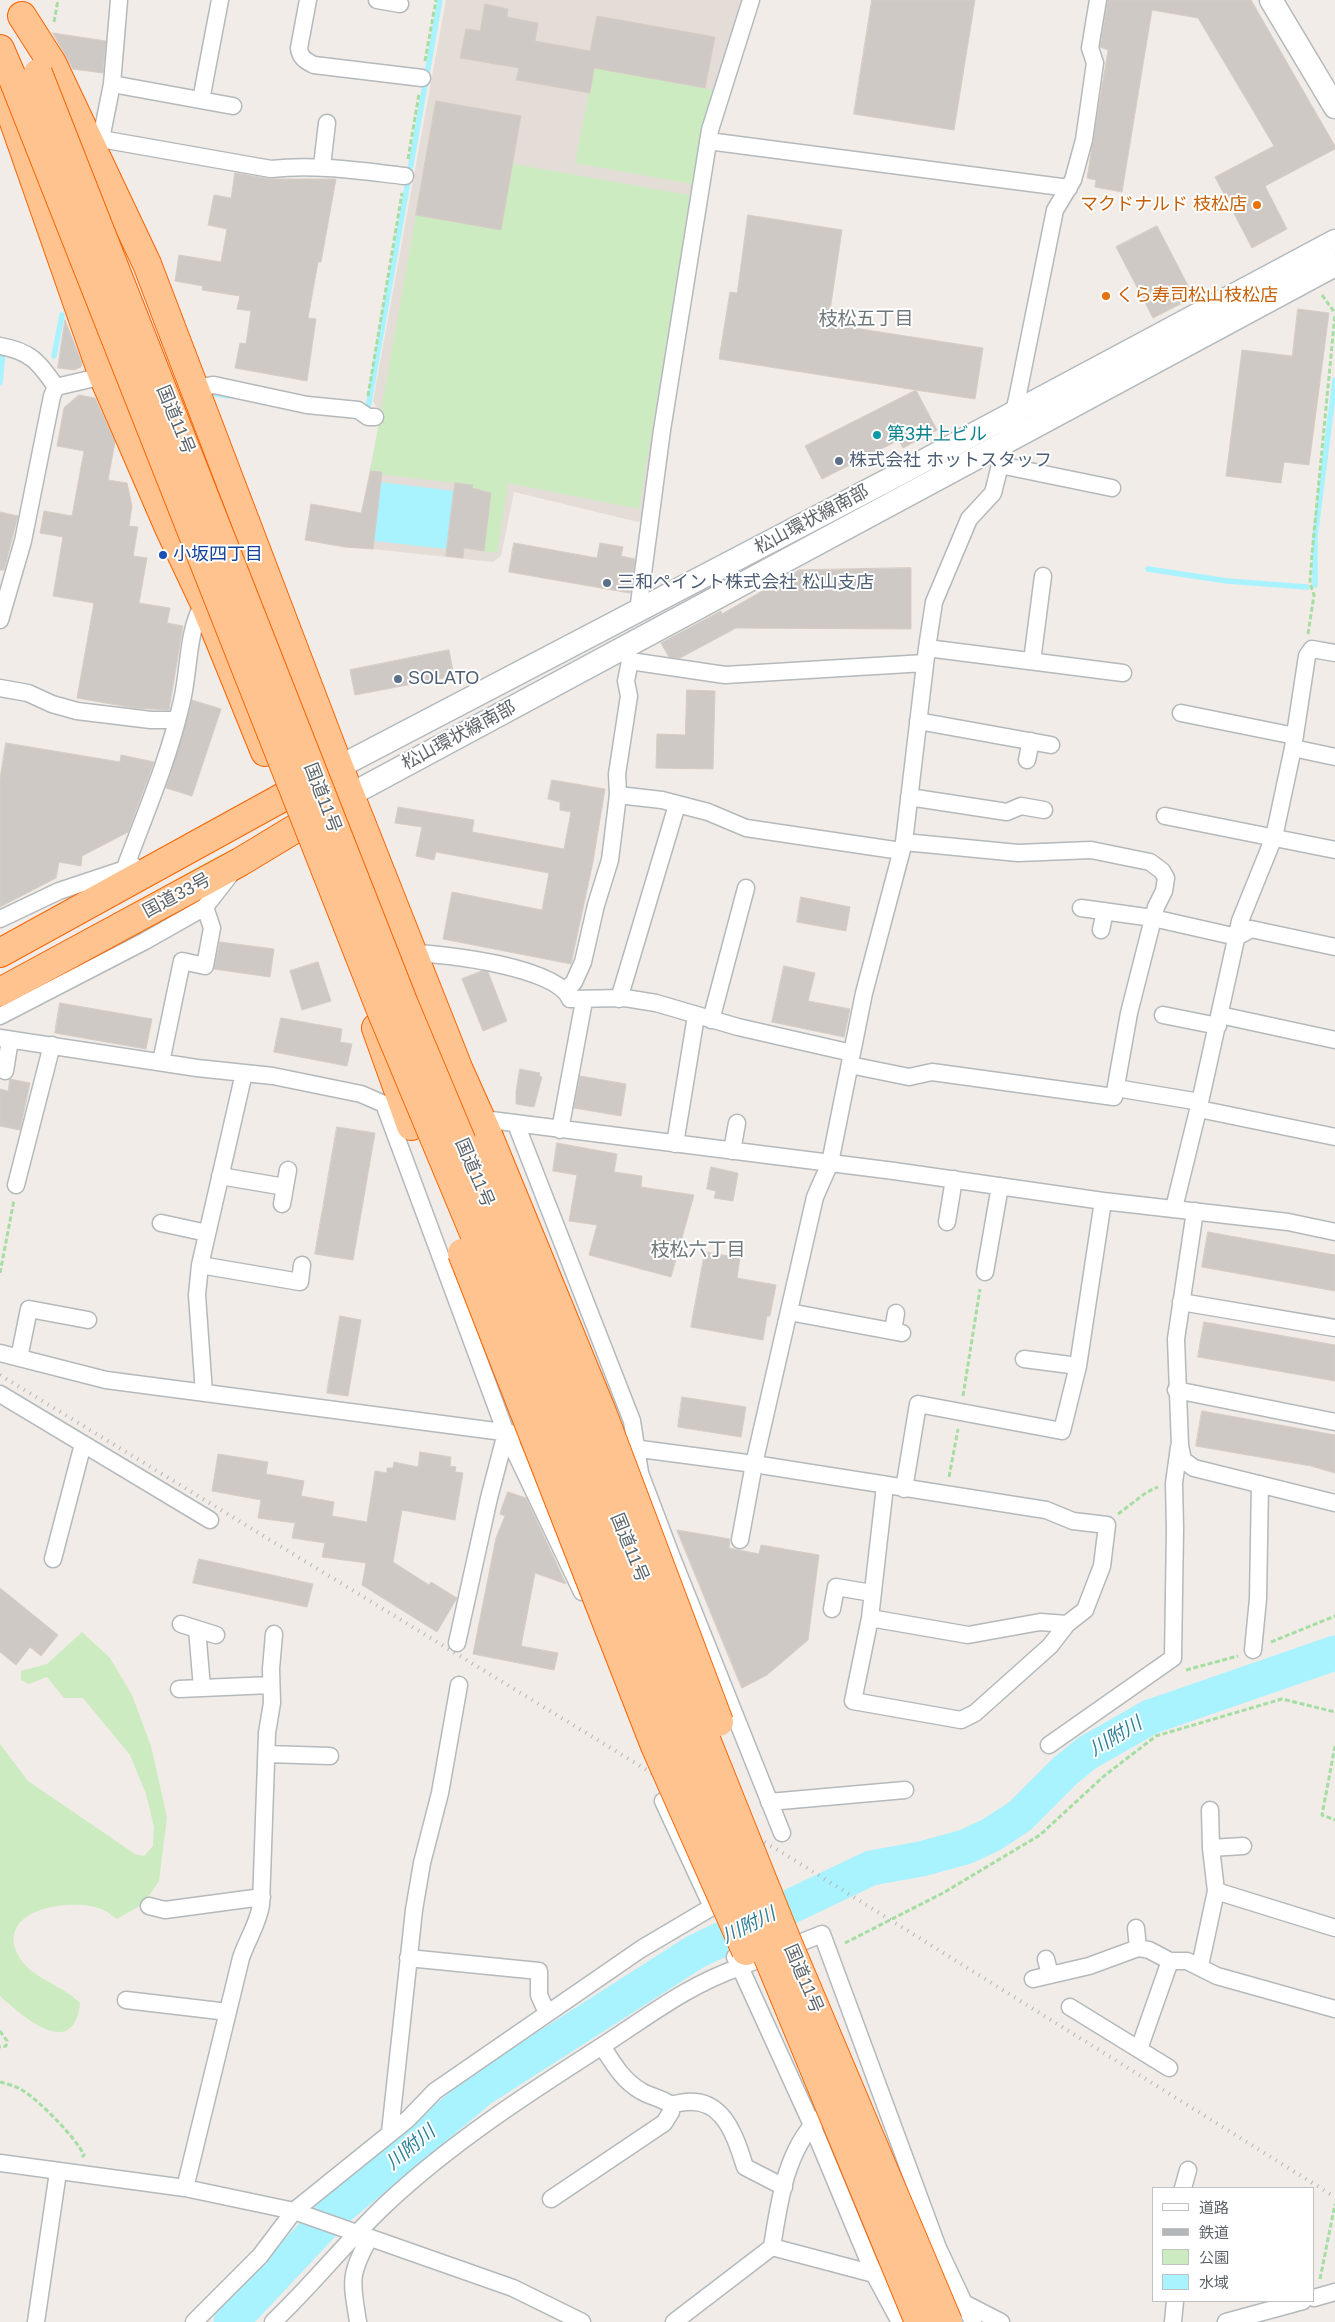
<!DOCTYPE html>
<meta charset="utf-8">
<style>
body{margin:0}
#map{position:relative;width:1335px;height:2322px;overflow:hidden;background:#f1ece7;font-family:Arial,"Noto Sans JP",sans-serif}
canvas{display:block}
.legend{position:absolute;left:1152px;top:2187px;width:162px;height:115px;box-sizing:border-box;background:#fff;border:1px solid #bfc1c3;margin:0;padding:6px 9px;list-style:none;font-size:15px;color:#5e6568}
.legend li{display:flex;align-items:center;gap:10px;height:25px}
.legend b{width:25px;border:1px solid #bfc1c3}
</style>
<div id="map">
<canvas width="1335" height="2322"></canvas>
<ul class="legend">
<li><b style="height:6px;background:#fff"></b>道路</li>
<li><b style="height:6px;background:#b4b5b6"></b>鉄道</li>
<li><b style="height:14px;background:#cdebc1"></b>公園</li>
<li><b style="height:14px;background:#a9f2ff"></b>水域</li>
</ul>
</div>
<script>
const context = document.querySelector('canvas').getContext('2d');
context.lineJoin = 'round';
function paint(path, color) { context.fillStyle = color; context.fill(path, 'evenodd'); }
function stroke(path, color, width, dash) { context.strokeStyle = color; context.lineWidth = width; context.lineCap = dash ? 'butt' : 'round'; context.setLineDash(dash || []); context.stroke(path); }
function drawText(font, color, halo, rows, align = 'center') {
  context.font = font + ' Arial,"Noto Sans JP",sans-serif'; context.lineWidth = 4; context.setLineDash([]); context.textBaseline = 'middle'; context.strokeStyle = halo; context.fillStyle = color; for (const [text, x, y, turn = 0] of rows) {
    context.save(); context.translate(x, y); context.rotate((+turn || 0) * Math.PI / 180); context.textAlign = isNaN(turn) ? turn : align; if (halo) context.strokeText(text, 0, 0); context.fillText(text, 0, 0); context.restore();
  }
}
paint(new Path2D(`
 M 446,0 L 745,0 L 710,115 L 645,518 L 638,522 L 514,492 L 501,556 L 493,562 L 354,547 L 381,415 L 373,401 Z`), '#e4ddd7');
paint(new Path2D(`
 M 594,68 L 713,90 L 692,184 L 575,163 Z
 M 513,164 L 690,195 L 639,509 L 508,483 L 497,553 L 484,551 L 491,493 L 472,488 L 472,485 L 370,473 L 416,215 L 501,230 Z
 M 223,853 L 226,858 L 91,934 L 88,928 Z
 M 82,1632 L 110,1658 L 132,1695 L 151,1746 L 167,1817 L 159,1881 L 143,1904 L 117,1919 C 112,1916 107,1911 101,1909 C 74,1898 0,1907 16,1951 C 28,1979 61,1983 80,2003 C 74,2062 22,2016 0,1996 L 0,1744 L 28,1781 L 135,1854 L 144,1856 L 153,1846 L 154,1827 L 146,1794 L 130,1755 L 83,1698 L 64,1698 L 47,1677 L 29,1684 L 21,1680 L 21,1671 L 47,1664 Z`), '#cdebc1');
paint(new Path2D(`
 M 380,482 L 454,491 L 447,549 L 374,541 Z`), '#a9f2ff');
stroke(new Path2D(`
 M 0,353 L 3,353 L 0,383
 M 54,356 L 62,315
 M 215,394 L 230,396
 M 368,408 L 440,0
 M 1148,569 L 1227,581 L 1307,587
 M 1315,585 L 1315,537 L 1335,380`), '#a9f2ff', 5.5);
stroke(new Path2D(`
 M 231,2322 L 336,2210 L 481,2089 L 695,1952 L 871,1868 L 921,1859 L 965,1847 L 991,1835 L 1020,1816 L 1066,1770 L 1087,1753 L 1150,1717 L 1335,1653`), '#a9f2ff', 35);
const building = new Path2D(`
 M 872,0 L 975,0 L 954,130 L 854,114 Z
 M 1108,0 L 1251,0 L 1335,146 L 1335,149 L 1265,186 L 1287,229 L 1252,248 L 1215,177 L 1274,146 L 1198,18 L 1152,10 L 1122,192 L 1095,187 L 1096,180 L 1087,178 L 1108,50 L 1100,47 Z
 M 485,4 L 508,9 L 507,17 L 538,23 L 535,41 L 590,51 L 597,16 L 715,37 L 705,88 L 594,68 L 590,93 L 516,80 L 519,68 L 460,58 L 466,29 L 480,31 Z
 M 53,33 L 106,41 L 103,73 L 73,69 Z
 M 436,101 L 521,116 L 501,230 L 416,215 Z
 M 235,173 L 270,179 L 336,179 L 321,262 L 318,262 L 308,318 L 316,319 L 307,381 L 235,368 L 240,343 L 246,344 L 251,311 L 237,309 L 240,296 L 202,290 L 203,286 L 175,281 L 179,255 L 221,262 L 227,229 L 208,225 L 214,195 L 231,198 Z
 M 748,215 L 842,230 L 828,324 L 983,348 L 975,399 L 916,390 L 937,430 L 903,448 L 899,440 L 822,479 L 805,446 L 916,390 L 719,359 L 730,292 L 737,293 Z
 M 1157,226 L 1194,297 L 1153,318 L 1116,247 Z
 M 1298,309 L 1329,313 L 1309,465 L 1284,462 L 1281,483 L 1226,476 L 1242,350 L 1292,356 Z
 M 65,320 L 82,363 L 81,367 L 74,370 L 58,368 Z
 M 79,395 L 95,398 L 115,442 L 108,480 L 127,483 L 132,506 L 129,526 L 138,527 L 133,556 L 147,558 L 139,603 L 170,608 L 167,623 L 183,626 L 169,710 L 134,708 L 77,698 L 94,603 L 53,596 L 63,537 L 40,533 L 44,511 L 72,516 L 84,451 L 57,446 L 64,408 Z
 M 371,471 L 382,472 L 373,549 L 345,547 L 305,540 L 311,504 L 361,513 Z
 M 455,483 L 473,485 L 472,488 L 491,493 L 484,551 L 464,548 L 463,558 L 446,556 Z
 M 0,512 L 18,516 L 4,570 L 0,570 Z
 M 514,543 L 597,558 L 600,543 L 623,547 L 621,556 L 635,559 L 630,593 L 509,572 Z
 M 911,568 L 911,629 L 736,628 L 680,658 L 669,657 L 661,643 L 721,611 L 722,614 L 799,570 Z
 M 449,650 L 454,676 L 355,695 L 350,670 Z
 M 687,690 L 715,691 L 713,769 L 656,768 L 657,734 L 685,735 Z
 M 192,700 L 221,709 L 192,796 L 166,788 Z
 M 6,743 L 120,762 L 121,755 L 154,762 L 128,832 L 82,856 L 81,866 L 59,862 L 56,878 L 0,907 L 0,779 Z
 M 552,780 L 605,789 L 593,862 L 571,964 L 443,939 L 452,892 L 542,910 L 549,873 L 436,852 L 434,860 L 416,856 L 422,827 L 395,823 L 398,807 L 474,820 L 472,832 L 564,849 L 571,812 L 560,810 L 560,802 L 548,799 Z
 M 801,897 L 850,907 L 846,931 L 797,922 Z
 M 220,942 L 274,949 L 270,977 L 214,969 Z
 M 318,962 L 331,1001 L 302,1010 L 290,971 Z
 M 784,966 L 815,973 L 808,1001 L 850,1009 L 844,1037 L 772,1022 Z
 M 482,971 L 488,972 L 507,1021 L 483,1031 L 462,979 Z
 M 60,1003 L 152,1019 L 146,1049 L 55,1033 Z
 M 281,1018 L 342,1029 L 340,1042 L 352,1044 L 347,1066 L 274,1052 Z
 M 520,1069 L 540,1073 L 539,1076 L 542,1077 L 534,1107 L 516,1104 L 516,1092 Z
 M 580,1076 L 626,1084 L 621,1116 L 574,1108 Z
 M 10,1079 L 30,1083 L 20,1130 L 0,1126 L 0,1089 L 8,1091 Z
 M 337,1127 L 375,1133 L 353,1260 L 315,1254 Z
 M 557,1143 L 617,1154 L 614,1172 L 642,1176 L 641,1187 L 694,1195 L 671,1277 L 589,1255 L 597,1225 L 569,1221 L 577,1175 L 553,1171 Z
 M 711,1167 L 738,1173 L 733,1201 L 714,1198 L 716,1191 L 707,1189 Z
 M 1208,1232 L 1335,1255 L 1335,1291 L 1202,1267 Z
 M 705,1252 L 740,1258 L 737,1278 L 776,1285 L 770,1316 L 767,1316 L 763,1340 L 691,1327 Z
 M 340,1316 L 361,1320 L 348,1396 L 327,1393 Z
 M 1204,1322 L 1335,1345 L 1335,1381 L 1198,1357 Z
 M 682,1397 L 746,1407 L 741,1437 L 678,1427 Z
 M 1202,1411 L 1335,1435 L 1335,1473 L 1311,1466 L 1196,1446 Z
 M 420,1452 L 451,1457 L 450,1466 L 456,1467 L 455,1472 L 463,1473 L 455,1520 L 402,1510 L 393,1562 L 429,1585 L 431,1582 L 457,1598 L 437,1632 L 362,1585 L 366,1563 L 322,1557 L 325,1543 L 292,1538 L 295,1523 L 258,1518 L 261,1500 L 212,1491 L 218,1454 L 268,1462 L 266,1474 L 304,1481 L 301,1496 L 334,1502 L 332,1516 L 367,1522 L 375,1471 L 387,1473 L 387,1468 L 393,1468 L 394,1462 L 418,1467 Z
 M 508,1492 L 526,1498 L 566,1584 L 535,1573 L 521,1646 L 558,1653 L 554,1670 L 473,1654 L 496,1538 L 505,1516 L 500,1514 L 502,1507 Z
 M 677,1530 L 730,1539 L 729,1548 L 759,1554 L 761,1545 L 819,1555 L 808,1640 L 767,1675 L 742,1688 Z
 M 199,1559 L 313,1584 L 307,1607 L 193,1583 Z
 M 0,1588 L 58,1635 L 41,1656 L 30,1647 L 16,1665 L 0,1652 Z`);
paint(building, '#cfc9c5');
stroke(building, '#d7ccc4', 1);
const street = new Path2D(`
 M 308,0 L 299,48 C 300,58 306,61 314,65 L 422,78
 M 377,0 L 400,4
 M 112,84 L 233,106
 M 201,100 L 220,0
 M 101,139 L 271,169 C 316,164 360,171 405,176
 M 708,141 L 1069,188
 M 92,143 L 101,139 L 112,84 L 119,0
 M 322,166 L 327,123
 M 0,346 C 30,351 39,362 56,387
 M 193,388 L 214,385 L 307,405 L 358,410 L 368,417 L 375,417
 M 1000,465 L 1112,488
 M 638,611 L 662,430 L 710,130 L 751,0
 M 0,620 L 23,541 L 52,396 L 56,387 L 103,376
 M 623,648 L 630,661 L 626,681 L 629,696 L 617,774 L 618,795 L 662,800 L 708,812 L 746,828 L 901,851
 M 927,648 L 1123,673
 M 630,661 L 725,675 L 925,663
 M 1032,661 L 1043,576
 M 0,688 L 28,693 L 52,704 L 77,711 L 151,720 L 177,720
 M 1181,713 L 1295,736
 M 918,721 L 1051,745
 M 1293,748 L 1335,757
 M 1027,760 L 1031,741
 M 909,797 L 1007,812 L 1021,806 L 1044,810
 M 1165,816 L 1335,850
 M 125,868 C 145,814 168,761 181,705 C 190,671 186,633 204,602
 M 1081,908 L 1153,918 L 1237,937 L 1251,929 L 1335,947
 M 0,919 L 59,891 L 134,866
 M 1101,930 L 1105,911
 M 413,953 C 446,954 557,967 570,999 L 625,998 L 656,1003 L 738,1027 L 852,1053
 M 566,990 L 574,982 L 583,962 L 596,905 L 610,860 L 618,795
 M 619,999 L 677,805
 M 1163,1015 L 1218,1026
 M 1220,1015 L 1335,1040
 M 0,1016 L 145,941 L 205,907 L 233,871
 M 711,1020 L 746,888
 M 0,1038 L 197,1068 L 273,1076 L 361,1094 L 384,1104 L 411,1109
 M 161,1062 L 182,961 L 205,966 L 212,928 L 205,907
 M 850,1065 L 909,1077 L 932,1072 L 1114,1097 L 1129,1013 L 1156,907 L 1164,891 L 1166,878 L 1162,871 L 1150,862 L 1091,850 L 1018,853 L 904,842
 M 5,1071 L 10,1040
 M 1116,1088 L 1200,1102
 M 384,1104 L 506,1433 L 582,1592
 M 1199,1109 L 1335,1137
 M 475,1118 L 894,1171 L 1103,1201 L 1288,1222 L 1335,1232
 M 516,1124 L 632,1421 L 640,1473 L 671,1555 L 782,1833
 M 560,1130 L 584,1001
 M 675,1144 L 696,1016
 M 732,1151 L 737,1123
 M 220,1176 L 285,1187
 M 16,1185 L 52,1045
 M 282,1204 L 288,1170
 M 1174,1208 L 1200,1102 L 1240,921 L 1274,837 L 1293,748 L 1307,656 L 1312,649 L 1335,653
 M 1195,1211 L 1176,1339 L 1180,1446 L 1183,1460 L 1194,1468 L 1335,1503
 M 947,1222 L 954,1179
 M 161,1223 L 207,1233
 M 200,1265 L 300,1282 L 302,1265
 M 985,1272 L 1000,1186
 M 1181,1302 L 1335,1328
 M 789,1312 L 902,1333
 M 893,1331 L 896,1313
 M 0,1353 L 106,1380 L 541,1437
 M 19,1358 L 29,1309 L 88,1320
 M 1024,1359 L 1078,1366
 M 1176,1390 L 1335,1422
 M 204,1393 L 197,1295 L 200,1265 L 244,1073
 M 0,1394 L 210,1520
 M 610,1445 L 754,1464 L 1046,1510 L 1073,1521 L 1107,1525 L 1102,1566 L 1085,1610 L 1067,1624 L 1050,1646 L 975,1713 L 961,1720 L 853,1701 L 870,1618 L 885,1486
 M 904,1489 L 918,1404 L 1062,1431 L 1078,1366 L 1103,1201
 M 740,1540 L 754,1464 L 815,1197 L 830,1163 L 864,993 L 904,842 L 927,648 L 934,602 L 969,519 L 993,493 L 1000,465 L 1017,399 L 1055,210 L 1073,180 L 1084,140 L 1095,63 L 1090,48 L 1098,0
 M 53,1559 L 83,1444
 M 832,1609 L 836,1587 L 872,1593
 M 870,1618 L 968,1635 L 1040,1622 L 1067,1624
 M 181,1624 L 216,1635
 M 197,1629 L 202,1688
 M 457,1643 L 489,1498 L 506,1433
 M 1253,1650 L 1258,1599 L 1260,1484
 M 179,1689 L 271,1685
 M 1049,1745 L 1173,1658 L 1175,1529 L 1174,1483 L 1179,1447
 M 267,1754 L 330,1756
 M 663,1801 L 712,1907
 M 769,1802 L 905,1790
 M 1211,1848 L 1243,1846
 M 1216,1891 L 1335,1928
 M 149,1906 L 165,1910 L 262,1897
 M 1136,1928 L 1138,1948
 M 408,1958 L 539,1971 L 539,1995 L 547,2013
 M 1046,1959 L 1050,1975
 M 1200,1966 L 1216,1891 L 1211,1848 L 1210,1810
 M 1033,1979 L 1089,1966 L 1138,1948 L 1149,1950 L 1170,1961 L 1187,1961 L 1217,1976 L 1335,2009
 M 126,2000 L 228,2012
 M 1070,2007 L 1169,2068
 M 1139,2049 L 1170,1961
 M 671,2105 C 719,2090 733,2128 745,2167 L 784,2187
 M 390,2132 L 414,1910 L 422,1863 L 440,1793 L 459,1685
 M 0,2163 L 185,2188 L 294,2211 L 513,2288 L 582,2322
 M 185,2188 L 241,1958 C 247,1940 258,1924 261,1905 L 267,1733 L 272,1703 L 271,1669 L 274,1634
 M 1183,2188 L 1188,2170
 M 551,2199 L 664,2123 L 671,2112 L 671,2105 C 662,2098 651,2097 641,2091 C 623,2081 613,2063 602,2046
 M 772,2247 C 779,2204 785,2152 818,2119
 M 1314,2298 L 1335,2292
 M 964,2303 L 1001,2322
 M 36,2322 L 58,2172
 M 194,2322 L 260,2256 L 294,2211 L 408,2119 L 435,2091 L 641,1949 L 712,1907
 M 273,2322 C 312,2285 346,2242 385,2205 C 451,2143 527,2094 602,2046 C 649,2016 686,1986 740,1967 L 735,1957
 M 358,2322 C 352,2283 348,2276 369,2239
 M 674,2322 L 772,2247 L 874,2274 L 881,2272
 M 900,2322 L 874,2274 L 812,2125 L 740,1967 L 822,1934 L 938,2248 L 973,2322
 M 1173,2322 L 1175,2301
 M 1226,2322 L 1303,2301`);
const secondary = new Path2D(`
 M 1271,0 L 1335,107
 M 339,767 L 886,481 L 1335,241
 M 350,795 L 1335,265`);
const highway = new Path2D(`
 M 22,16 L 52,63 L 147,264 L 339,767 L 459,1070 L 489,1137
 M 0,49 L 13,79
 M 0,82 L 103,376 L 169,528 L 204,602 L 265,752
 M 0,953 L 314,780
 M 0,992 L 240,862 L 326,810
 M 376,1028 L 411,1126`);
stroke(street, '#b4b9bc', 19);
stroke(secondary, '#b3b9bc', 25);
stroke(highway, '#f86400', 30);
stroke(new Path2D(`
 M 54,22 L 58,0
 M 425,61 L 436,0
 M 408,159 L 419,94
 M 1322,295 L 1335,313
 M 368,396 L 402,193
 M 1308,634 L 1314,595 L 1310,583 L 1312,554 L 1335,314
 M 0,1273 L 14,1200
 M 963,1396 L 980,1289
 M 949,1477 L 958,1429
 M 1118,1514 L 1147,1492 L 1158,1487
 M 1271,1642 L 1335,1616
 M 1186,1670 L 1238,1656
 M 1335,1746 L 1322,1815 L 1335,1820
 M 845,1943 L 943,1893 L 1040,1835 L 1104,1776 L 1156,1736 L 1282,1699 L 1335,1712
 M 0,2031 L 7,2041 L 6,2046 L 0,2047
 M 0,2082 C 7,2084 16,2086 22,2090 C 39,2100 76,2138 84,2155 L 82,2157
 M 1320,2279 L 1335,2204`), '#a5dea3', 3, [5, 2.5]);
stroke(street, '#fff', 16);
stroke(secondary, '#fff', 22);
stroke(highway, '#ffc390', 28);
stroke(new Path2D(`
 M 0,1375 L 799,1863 L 1335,2197`), '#b4b5b6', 4, [1, 6]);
const highwayBridge = new Path2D(`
 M 38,73 L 404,1004 L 565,1388 L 787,1941 L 948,2322
 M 13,79 L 382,1013 L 542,1396 L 765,1950 L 919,2322
 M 489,1137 L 602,1412 L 719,1722
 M 462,1253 L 655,1746 L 746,1951`);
stroke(highwayBridge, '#f86400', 30, []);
stroke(highwayBridge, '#ffc390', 28);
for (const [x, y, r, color] of [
 [1257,205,5,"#e8710a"],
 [1106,296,5,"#e8710a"],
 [877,435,5,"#0f9aa8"],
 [839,461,5,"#5c6f8a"],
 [163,555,5,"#1a4fb4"],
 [607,583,5,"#5c6f8a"],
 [398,679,5,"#5c6f8a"]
]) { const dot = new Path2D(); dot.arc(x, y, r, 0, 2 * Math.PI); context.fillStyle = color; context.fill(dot); stroke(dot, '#fff', 2); }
drawText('18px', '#c56008', '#fff', [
 ["マクドナルド 枝松店",1247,205],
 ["くら寿司松山枝松店",1116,296,"left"]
], 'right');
drawText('18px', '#5e6568', '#fff', [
 ["国道11号",175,420,68],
 ["松山環状線南部",812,520,-28],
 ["松山環状線南部",459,736,-28],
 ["国道11号",322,798,69],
 ["国道33号",177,896,-28],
 ["国道11号",474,1173,67],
 ["国道11号",629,1548,68],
 ["国道11号",803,1979,67]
]);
drawText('18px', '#0d838f', '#fff', [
 ["第3井上ビル",887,435]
], 'left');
drawText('18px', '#4e5e75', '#fff', [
 ["株式会社 ホットスタッフ",849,461],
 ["三和ペイント株式会社 松山支店",617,583],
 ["SOLATO",408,679]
], 'left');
drawText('18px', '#164399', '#fff', [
 ["小坂四丁目",173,555]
], 'left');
drawText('19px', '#6f787a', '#fff', [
 ["枝松五丁目",866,320],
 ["枝松六丁目",698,1251]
]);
drawText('italic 19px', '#317f96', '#fff', [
 ["川附川",1116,1737,-31],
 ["川附川",749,1926,-26],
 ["川附川",411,2148,-40]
]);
</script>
